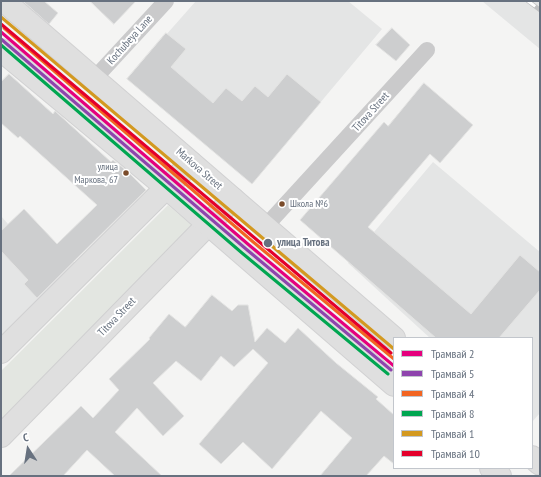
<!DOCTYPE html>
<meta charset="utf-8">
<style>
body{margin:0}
#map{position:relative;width:541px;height:477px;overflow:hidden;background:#f4f4f3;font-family:"PT Sans Narrow",sans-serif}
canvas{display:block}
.frame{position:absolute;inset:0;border:2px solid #67717f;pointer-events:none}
.legend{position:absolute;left:393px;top:337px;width:140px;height:132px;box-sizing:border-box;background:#fff;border:1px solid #c2c6cc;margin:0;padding:5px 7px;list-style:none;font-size:12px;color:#67717f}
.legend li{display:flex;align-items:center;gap:8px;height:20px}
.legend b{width:20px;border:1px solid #c2c6cc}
.north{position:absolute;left:8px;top:429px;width:40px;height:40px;-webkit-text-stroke:3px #fff;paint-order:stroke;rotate:348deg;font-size:11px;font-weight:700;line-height:16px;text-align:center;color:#67717f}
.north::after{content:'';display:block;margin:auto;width:14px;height:18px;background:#67717f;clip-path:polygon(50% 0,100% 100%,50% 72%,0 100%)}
</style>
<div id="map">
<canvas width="541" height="477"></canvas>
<div class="frame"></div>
<ul class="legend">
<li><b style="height:5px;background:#e5007d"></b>Трамвай 2</li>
<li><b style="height:5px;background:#8e44ad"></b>Трамвай 5</li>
<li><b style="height:5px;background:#f26522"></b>Трамвай 4</li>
<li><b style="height:5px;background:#00a651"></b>Трамвай 8</li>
<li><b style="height:5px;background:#d39920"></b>Трамвай 1</li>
<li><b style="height:5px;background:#e4002b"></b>Трамвай 10</li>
</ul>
<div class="north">С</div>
</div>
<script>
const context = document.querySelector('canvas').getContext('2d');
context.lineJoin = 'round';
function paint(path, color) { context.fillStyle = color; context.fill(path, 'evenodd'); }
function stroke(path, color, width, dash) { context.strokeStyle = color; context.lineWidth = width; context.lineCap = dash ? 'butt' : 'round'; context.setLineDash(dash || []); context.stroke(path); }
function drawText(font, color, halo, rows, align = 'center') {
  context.font = font + ' "PT Sans Narrow",sans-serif'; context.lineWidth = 4; context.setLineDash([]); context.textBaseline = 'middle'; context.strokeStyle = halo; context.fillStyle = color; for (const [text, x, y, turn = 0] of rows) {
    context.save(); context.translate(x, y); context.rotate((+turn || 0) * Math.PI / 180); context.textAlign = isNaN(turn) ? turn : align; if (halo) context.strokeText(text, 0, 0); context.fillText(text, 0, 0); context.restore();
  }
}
paint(new Path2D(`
 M 196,1 L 348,1 L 382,29 L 252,184 L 127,79 Z
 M 482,1 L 540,1 L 540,49 Z
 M 433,162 L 540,252 L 540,413 L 532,422 L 532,338 L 430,338 L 348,263 Z
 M 24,209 L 78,266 L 1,340 L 1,216 L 8,224 Z`), '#e4e5e5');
paint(new Path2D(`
 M 168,205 L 195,228 L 1,421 L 1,371 Z`), '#e3e6e1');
const building = new Path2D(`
 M 23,1 L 44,1 L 58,13 L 49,24 Z
 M 90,1 L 136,1 L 114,24 Z
 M 392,28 L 410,45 L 396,61 L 376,45 Z
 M 166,33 L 186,49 L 171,67 L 213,103 L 226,88 L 242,101 L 255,86 L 268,97 L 287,74 L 321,102 L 252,184 L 127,79 Z
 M 9,74 L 53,114 L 55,111 L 111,162 L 113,160 L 127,171 L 146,190 L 37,298 L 24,284 L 28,280 L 1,251 L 1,231 L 24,209 L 57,244 L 97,205 L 20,136 L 18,138 L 1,123 L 1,82 Z
 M 424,83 L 473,125 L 440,163 L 430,154 L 368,227 L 471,314 L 520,255 L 540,272 L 540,290 L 499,338 L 436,338 L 300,220 L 384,122 L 388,126 Z
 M 212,295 L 232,311 L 238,305 L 248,305 L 255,342 L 267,328 L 285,343 L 298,328 L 336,363 L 378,397 L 376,399 L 394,415 L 394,464 L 384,456 L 366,476 L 320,476 L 352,438 L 321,411 L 272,469 L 243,442 L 221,464 L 199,444 L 268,363 L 253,349 L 234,367 L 221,356 L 201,381 L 176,361 L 153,383 L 184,416 L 163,436 L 137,408 L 115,432 L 162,476 L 115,476 L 87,450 L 63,476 L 9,476 L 81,406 L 93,418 L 119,390 L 109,379 L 150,339 L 149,338 L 169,314 L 185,327 Z`);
paint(building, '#cdcecf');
stroke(building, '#e3e3e2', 1);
const secondary = new Path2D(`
 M 1,352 L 191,163
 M 1,436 L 233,199`);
const primary = new Path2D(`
 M 4,1 L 394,338
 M 1,50 L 167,188 L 208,224 L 394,385
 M 532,457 L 540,464
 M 491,468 L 500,476`);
stroke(secondary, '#d0d0d1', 24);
stroke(primary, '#d1d1d2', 24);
stroke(new Path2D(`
 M 94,79 L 166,1
 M 265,227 L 427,50`), '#cacacb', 16);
stroke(secondary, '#dfdfdf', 22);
stroke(primary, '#dfdfdf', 22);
const rail = new Path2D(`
 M 528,1 L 540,10`);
stroke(rail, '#c0c1c2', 4.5);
stroke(rail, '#fff', 3, [9]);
stroke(new Path2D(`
 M 1,32 L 249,245 L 394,366`), '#e5007d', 3);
stroke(new Path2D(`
 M 1,39 L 246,249 L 391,370`), '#8e44ad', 3);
stroke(new Path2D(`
 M 4,28 L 252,241 L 394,359`), '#f26522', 3);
stroke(new Path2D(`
 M 1,45 L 242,253 L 388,374`), '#00a651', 3);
stroke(new Path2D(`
 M 1,17 L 394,349`), '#d39920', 3);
stroke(new Path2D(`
 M 1,24 L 391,353`), '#e4002b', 3);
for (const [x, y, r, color] of [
 [126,173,3.5,"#7a4b2a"],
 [282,204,3.5,"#7a4b2a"],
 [268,243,5,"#67717f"]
]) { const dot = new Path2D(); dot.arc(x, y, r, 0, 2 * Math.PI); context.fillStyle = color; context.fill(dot); stroke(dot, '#fff', 1.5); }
drawText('10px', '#67717f', '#fff', [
 ["улица",118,167],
 ["Маркова, 67",118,180],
 ["Школа №6",290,204,"left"]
], 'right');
drawText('11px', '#67717f', '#fff', [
 ["Kochubeya Lane",130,40,-48],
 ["Titova Street",371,112,-48],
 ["Markova Street",199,169,41],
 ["Titova Street",117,317,-46]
]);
drawText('bold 11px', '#67717f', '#fff', [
 ["улица Титова",277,243]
], 'left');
</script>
